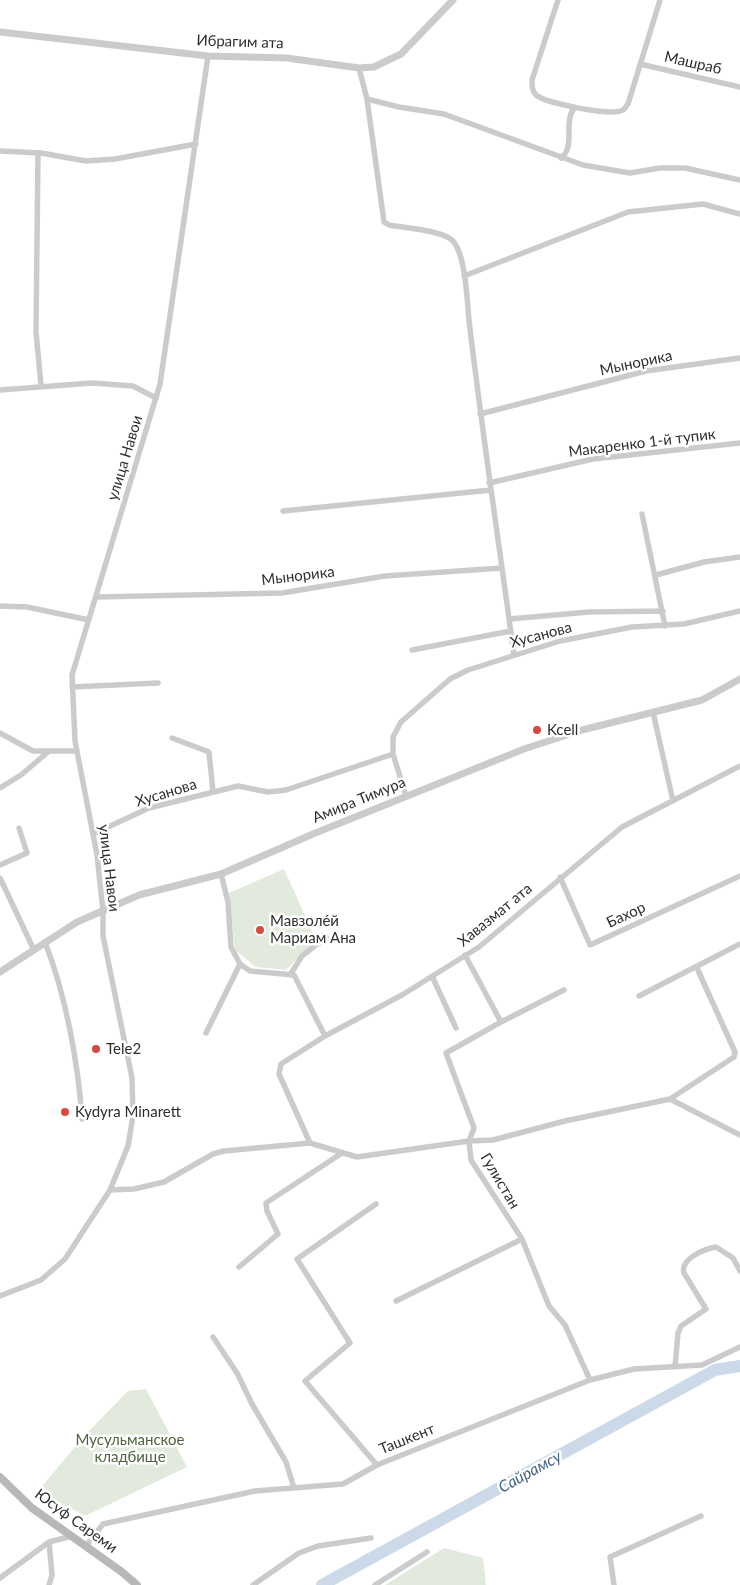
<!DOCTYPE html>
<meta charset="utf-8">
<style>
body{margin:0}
canvas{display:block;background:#fff}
</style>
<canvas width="740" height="1585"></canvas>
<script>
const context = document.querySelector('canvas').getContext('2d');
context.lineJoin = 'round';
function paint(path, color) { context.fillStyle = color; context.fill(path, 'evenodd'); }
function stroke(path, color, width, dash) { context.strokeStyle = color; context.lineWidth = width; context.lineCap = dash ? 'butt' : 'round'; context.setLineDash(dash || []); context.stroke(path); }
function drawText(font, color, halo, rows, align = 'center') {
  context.font = font + ' Lato,sans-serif'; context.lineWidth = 5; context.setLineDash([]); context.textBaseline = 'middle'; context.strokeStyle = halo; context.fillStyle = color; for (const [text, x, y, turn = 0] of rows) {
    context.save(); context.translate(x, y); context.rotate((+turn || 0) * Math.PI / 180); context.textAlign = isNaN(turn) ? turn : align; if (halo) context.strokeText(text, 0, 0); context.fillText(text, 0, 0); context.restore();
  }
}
paint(new Path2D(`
 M 284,869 L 316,940 L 286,970 L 256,967 L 235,950 L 229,893 Z
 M 146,1389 L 187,1467 L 85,1516 L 38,1491 L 84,1436 L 128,1391 Z
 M 444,1548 L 483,1558 L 486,1585 L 385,1585 Z`), '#e2eadd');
stroke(new Path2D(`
 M 322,1585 L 715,1370 L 740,1366`), '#cbd9e8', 12);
stroke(new Path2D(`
 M 558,0 L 532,80 C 532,86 532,91 536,95 C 545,103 612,117 623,110 C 625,109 626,106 628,104 L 660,0
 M 640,64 L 740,87
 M 359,68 L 367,99 L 384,222 L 389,225 C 404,228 441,230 452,240 C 466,254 467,301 469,320 C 482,432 499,543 514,655
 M 367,99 L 399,107 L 444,114 L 583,165 L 630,173 L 660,168 L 685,168 L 740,180
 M 0,151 L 41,153 L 86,161 L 115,159 L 196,144
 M 38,153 L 36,332 L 41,385
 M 561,158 C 576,146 563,123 574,108
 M 464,276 L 628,212 L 703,204 L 740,214
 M 0,390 L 92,383 L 133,386 L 156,398
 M 480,414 L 646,371 L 740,358
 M 489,483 L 593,459 L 740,443
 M 283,511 L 491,490
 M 642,514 L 665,626
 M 656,575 L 704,562 L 740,557
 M 96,597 L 282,593 L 385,576 L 502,568
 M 0,606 L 27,607 L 89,620
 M 509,619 L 589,612 L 663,611
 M 412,650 L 511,631
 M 72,687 L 158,683
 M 653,712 L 673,801
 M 0,733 L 33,751 L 77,751
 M 172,738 L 209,752 L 213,792
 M 0,788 L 21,775 L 49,751
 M 406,796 L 393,754 L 393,737 L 401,722 L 450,679 L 468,670 L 560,641 L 632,627 L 684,624 L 740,611
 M 93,834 L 149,808 L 238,786 L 268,792 L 286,790 L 393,754
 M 0,865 L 27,853 L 19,828
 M 221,874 L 228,902 L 231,947 L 240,964 L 250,971 L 294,975 L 325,1036
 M 560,877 L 590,945 L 740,876
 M 0,878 L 34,950
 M 45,942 C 66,996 78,1062 82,1119
 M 465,955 L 501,1022
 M 290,975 L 302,956 L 326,937
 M 432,976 L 456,1028
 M 564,990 L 501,1022 L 446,1053 L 474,1128 L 469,1141 L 471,1160 L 522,1239 L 549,1306 L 565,1325 L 590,1380
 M 639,996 L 740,944
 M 206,1033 L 240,964
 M 670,1099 L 740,1135
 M 310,1143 L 279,1074 L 281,1064 L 325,1036 L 402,995 L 479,947 L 622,827 L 740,766
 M 110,1190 L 134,1189 L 164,1182 L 213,1154 L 224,1151 L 310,1143 L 357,1157 L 469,1141 L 493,1140 L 565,1121 L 670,1099 L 734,1057 L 735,1052 L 697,968
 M 376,1204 L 297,1259 L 350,1343 L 305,1381 L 377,1465
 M 239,1267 L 278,1234 L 267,1211 L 266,1203 L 342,1153
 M 0,1296 L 41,1280 L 65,1259 L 110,1190 L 128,1146 L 133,1116 L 132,1078 L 103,936 L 103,911 L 97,855 L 75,741 L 72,675 L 160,384 L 208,56
 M 396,1301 L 522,1239
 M 213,1337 L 237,1373 L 252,1404 L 286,1462 L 294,1488
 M 675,1367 L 678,1333 L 681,1326 L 706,1309 L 684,1273 C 680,1259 704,1249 716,1247 L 733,1258 L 740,1271
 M 49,1542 L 52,1575 L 49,1585
 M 86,1546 L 103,1524 L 255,1491 L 343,1484 L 377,1465 L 590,1380 L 634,1369 L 702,1365 L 740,1347
 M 0,1578 L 49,1542 L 72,1536
 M 253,1585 L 299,1553 L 318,1546 L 371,1538
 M 375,1585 L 427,1552
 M 614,1585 L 610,1557 L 701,1516`), '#cbcbcb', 5.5);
stroke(new Path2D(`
 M 0,32 L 208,56 L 287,58 L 359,68 L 374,67 L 401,54 L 453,0
 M 0,972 L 77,922 L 139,895 L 221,874 L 313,834 L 524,749 L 582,730 L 702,700 L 740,679`), '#cbcbcb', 7);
stroke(new Path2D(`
 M 0,1477 L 32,1508 L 122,1572 L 137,1585`), '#b8b8b8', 8);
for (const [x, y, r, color] of [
 [537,730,5,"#d44a42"],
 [260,930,5,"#d44a42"],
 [96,1049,5,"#d44a42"],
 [65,1112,5,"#d44a42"]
]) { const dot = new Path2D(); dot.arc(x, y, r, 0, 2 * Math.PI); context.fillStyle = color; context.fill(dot); stroke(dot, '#fff', 2); }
drawText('15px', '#2e2e2e', '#fff', [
 ["Ибрагим ата",240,42,2],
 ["Машраб",693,63,13],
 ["Мынорика",636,363,-12],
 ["Макаренко 1-й тупик",642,443,-7],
 ["улица Навои",125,458,-73],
 ["Мынорика",298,576,-7],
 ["Хусанова",541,635,-15],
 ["Хусанова",166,793,-17],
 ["Амира Тимура",359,800,-22],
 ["улица Навои",109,868,83],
 ["Хавазмат ата",495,915,-39],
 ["Бахор",626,915,-25],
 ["Гулистан",500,1181,59],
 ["Ташкент",407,1439,-22],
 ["Юсуф Сареми",76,1521,36]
]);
drawText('15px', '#2e2e2e', '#fff', [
 ["Kcell",547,730],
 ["Мавзоле́й",270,921],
 ["Мариам Ана",270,938],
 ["Tele2",106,1049],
 ["Kydyra Minarett",75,1112]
], 'left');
drawText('15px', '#4d6540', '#fff', [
 ["Мусульманское",130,1440],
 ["кладбище",130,1457]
]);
drawText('italic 16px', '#446588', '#fff', [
 ["Сайрамсу",530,1472,-29]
]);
</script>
